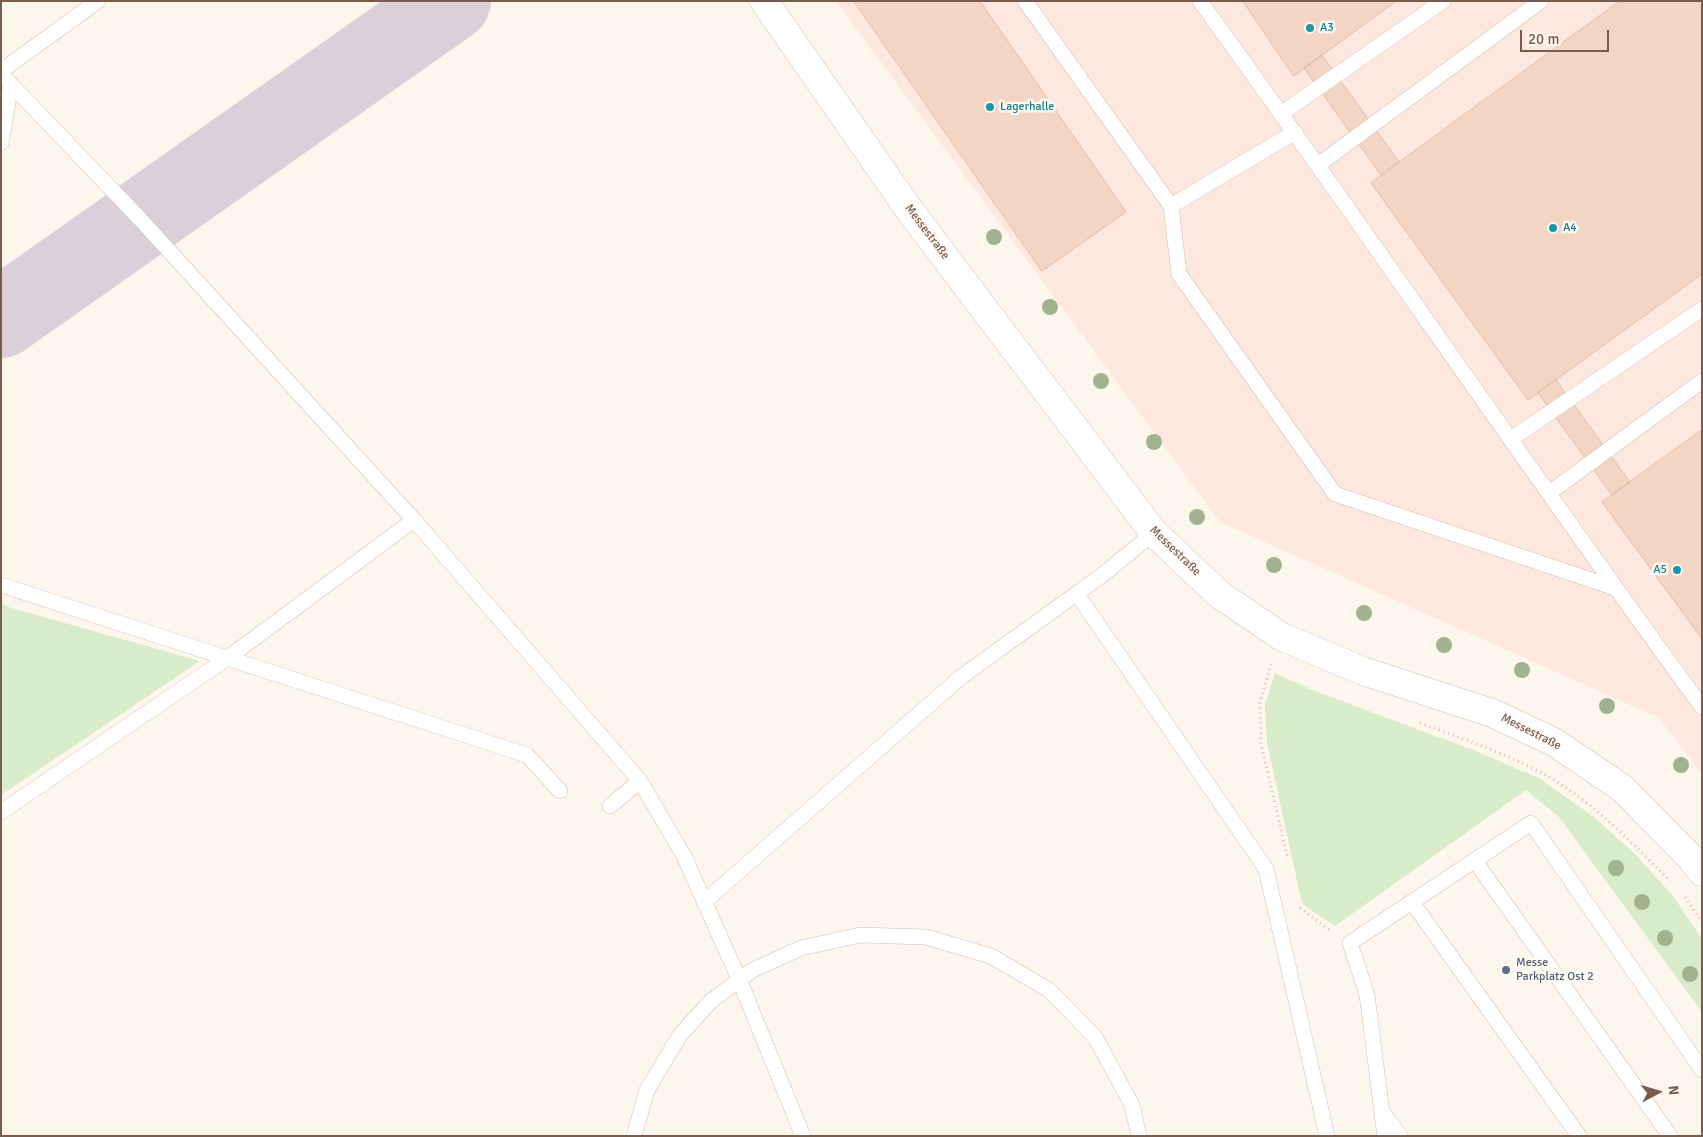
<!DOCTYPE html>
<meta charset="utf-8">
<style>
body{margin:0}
#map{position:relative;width:1703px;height:1137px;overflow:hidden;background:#fdf6ec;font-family:Signika,sans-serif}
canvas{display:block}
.frame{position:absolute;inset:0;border:2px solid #7a5c4d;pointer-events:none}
.north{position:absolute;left:1633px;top:1067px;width:50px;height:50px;-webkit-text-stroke:4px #fffaf3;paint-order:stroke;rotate:84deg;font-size:14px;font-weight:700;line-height:20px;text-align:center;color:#7a5c4d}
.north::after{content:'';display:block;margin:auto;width:18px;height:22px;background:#7a5c4d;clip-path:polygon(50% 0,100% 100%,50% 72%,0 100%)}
.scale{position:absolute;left:1520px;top:30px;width:89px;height:22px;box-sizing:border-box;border:2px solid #7a5c4d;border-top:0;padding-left:6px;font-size:15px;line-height:18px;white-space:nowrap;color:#7a5c4d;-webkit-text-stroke:4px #fffaf3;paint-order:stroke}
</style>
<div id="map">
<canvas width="1703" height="1137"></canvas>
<div class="frame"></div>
<div class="north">N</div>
<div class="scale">20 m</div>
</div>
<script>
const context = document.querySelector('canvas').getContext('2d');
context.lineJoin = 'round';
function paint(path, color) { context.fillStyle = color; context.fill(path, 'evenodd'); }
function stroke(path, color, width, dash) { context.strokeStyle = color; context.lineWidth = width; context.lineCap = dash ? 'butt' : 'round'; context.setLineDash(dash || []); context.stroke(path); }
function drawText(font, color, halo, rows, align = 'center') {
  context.font = font + ' Signika,sans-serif'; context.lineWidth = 5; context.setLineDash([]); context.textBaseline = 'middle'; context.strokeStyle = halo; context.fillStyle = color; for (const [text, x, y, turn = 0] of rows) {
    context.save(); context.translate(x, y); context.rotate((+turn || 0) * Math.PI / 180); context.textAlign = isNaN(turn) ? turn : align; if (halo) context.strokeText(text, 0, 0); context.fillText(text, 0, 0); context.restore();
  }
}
paint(new Path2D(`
 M 836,1 L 1702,1 L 1702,774 L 1659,718 L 1220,522 Z`), '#fde8e0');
paint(new Path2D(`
 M 1,602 L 8,607 L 200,661 L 1,795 Z
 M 1275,673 L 1310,689 L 1473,750 L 1539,778 L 1594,817 L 1636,855 L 1673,896 L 1702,939 L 1702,1012 L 1559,817 L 1526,790 L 1335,926 L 1305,906 L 1301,899 L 1267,743 L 1265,705 Z`), '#d8ecc9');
stroke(new Path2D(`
 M 1,318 L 451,1`), '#dbcfda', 80);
const building = new Path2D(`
 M 854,1 L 980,1 L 1126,212 L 1042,271 Z
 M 1243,1 L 1396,1 L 1294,76 Z
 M 1620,1 L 1702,1 L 1702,274 L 1528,400 L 1371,183 Z
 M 1322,55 L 1399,162 L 1381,175 L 1304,68 Z
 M 1556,380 L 1630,482 L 1612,495 L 1538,393 Z
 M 1702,430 L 1702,639 L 1602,502 Z`);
paint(building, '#f3d5c3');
stroke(building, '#e6bba3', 1);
const service = new Path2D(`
 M 1025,1 L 1171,206 L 1295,132
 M 1200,1 C 1370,235 1531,474 1702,707
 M 1,71 L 98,1
 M 1,74 L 141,220 L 414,520 L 640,781 L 684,856 L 739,979 L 803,1136
 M 1282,113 L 1443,1
 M 1,143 L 11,84
 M 1318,165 L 1541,1
 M 1171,206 L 1179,274 L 1335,494 L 1615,588
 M 1511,439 L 1702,309
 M 1549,493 L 1702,381
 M 1,585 L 527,755 L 560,791
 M 1077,594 L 1266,869 L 1327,1136
 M 610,806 L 640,781
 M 1,812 L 229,657 L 414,520
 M 1475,861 L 1670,1136
 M 704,902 L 961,677 L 1101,576 L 1154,533
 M 1412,902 L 1579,1136
 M 1383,1113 L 1400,1136
 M 634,1136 L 647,1090 L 680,1035 L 711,1001 L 753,970 L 801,948 L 860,935 L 926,937 L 991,956 L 1049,990 L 1095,1037 L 1132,1105 L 1139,1136
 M 1385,1136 L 1367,995 L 1350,943 L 1531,823 L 1702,1070`);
const tertiary = new Path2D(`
 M 764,1 L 910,211 L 1154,533 L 1220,595 L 1282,637 L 1363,671 L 1492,713 L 1554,742 L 1622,788 L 1691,858 L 1702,872`);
stroke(service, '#d1beb0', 16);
stroke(tertiary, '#d1beb0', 29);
stroke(new Path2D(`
 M 1271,664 L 1260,703 L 1261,744 L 1288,859
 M 1420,723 C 1460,738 1502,752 1540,772 C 1588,797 1631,842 1669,880
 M 1685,897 L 1702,922
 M 1300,908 L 1331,931`), '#d9b8a5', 3, [1, 4]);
stroke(service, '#fff', 15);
stroke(tertiary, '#fff', 28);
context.fillStyle = '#a0b28e';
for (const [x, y] of [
 [994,237],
 [1050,307],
 [1101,381],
 [1154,442],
 [1197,517],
 [1274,565],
 [1364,613],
 [1444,645],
 [1522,670],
 [1607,706],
 [1681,765],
 [1616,868],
 [1642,902],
 [1665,938],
 [1690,974]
]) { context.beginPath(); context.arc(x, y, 8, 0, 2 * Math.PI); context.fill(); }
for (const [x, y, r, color] of [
 [1310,28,5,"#0f9aa8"],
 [990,107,5,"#0f9aa8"],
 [1553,228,5,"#0f9aa8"],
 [1677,570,5,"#0f9aa8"],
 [1506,970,5,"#5c6f8a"]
]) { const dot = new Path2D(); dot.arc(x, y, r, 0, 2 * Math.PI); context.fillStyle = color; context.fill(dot); stroke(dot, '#fffaf3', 2); }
drawText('12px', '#0d838f', '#fffaf3', [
 ["A3",1320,28],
 ["Lagerhalle",1000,107],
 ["A4",1563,228],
 ["A5",1667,570,"right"]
], 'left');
drawText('12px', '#7a5c4d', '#fffaf3', [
 ["Messestraße",927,232,53],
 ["Messestraße",1175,551,44],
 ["Messestraße",1531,732,27]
]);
drawText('12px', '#4e5e75', '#fffaf3', [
 ["Messe",1516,963],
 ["Parkplatz Ost 2",1516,977]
], 'left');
</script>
